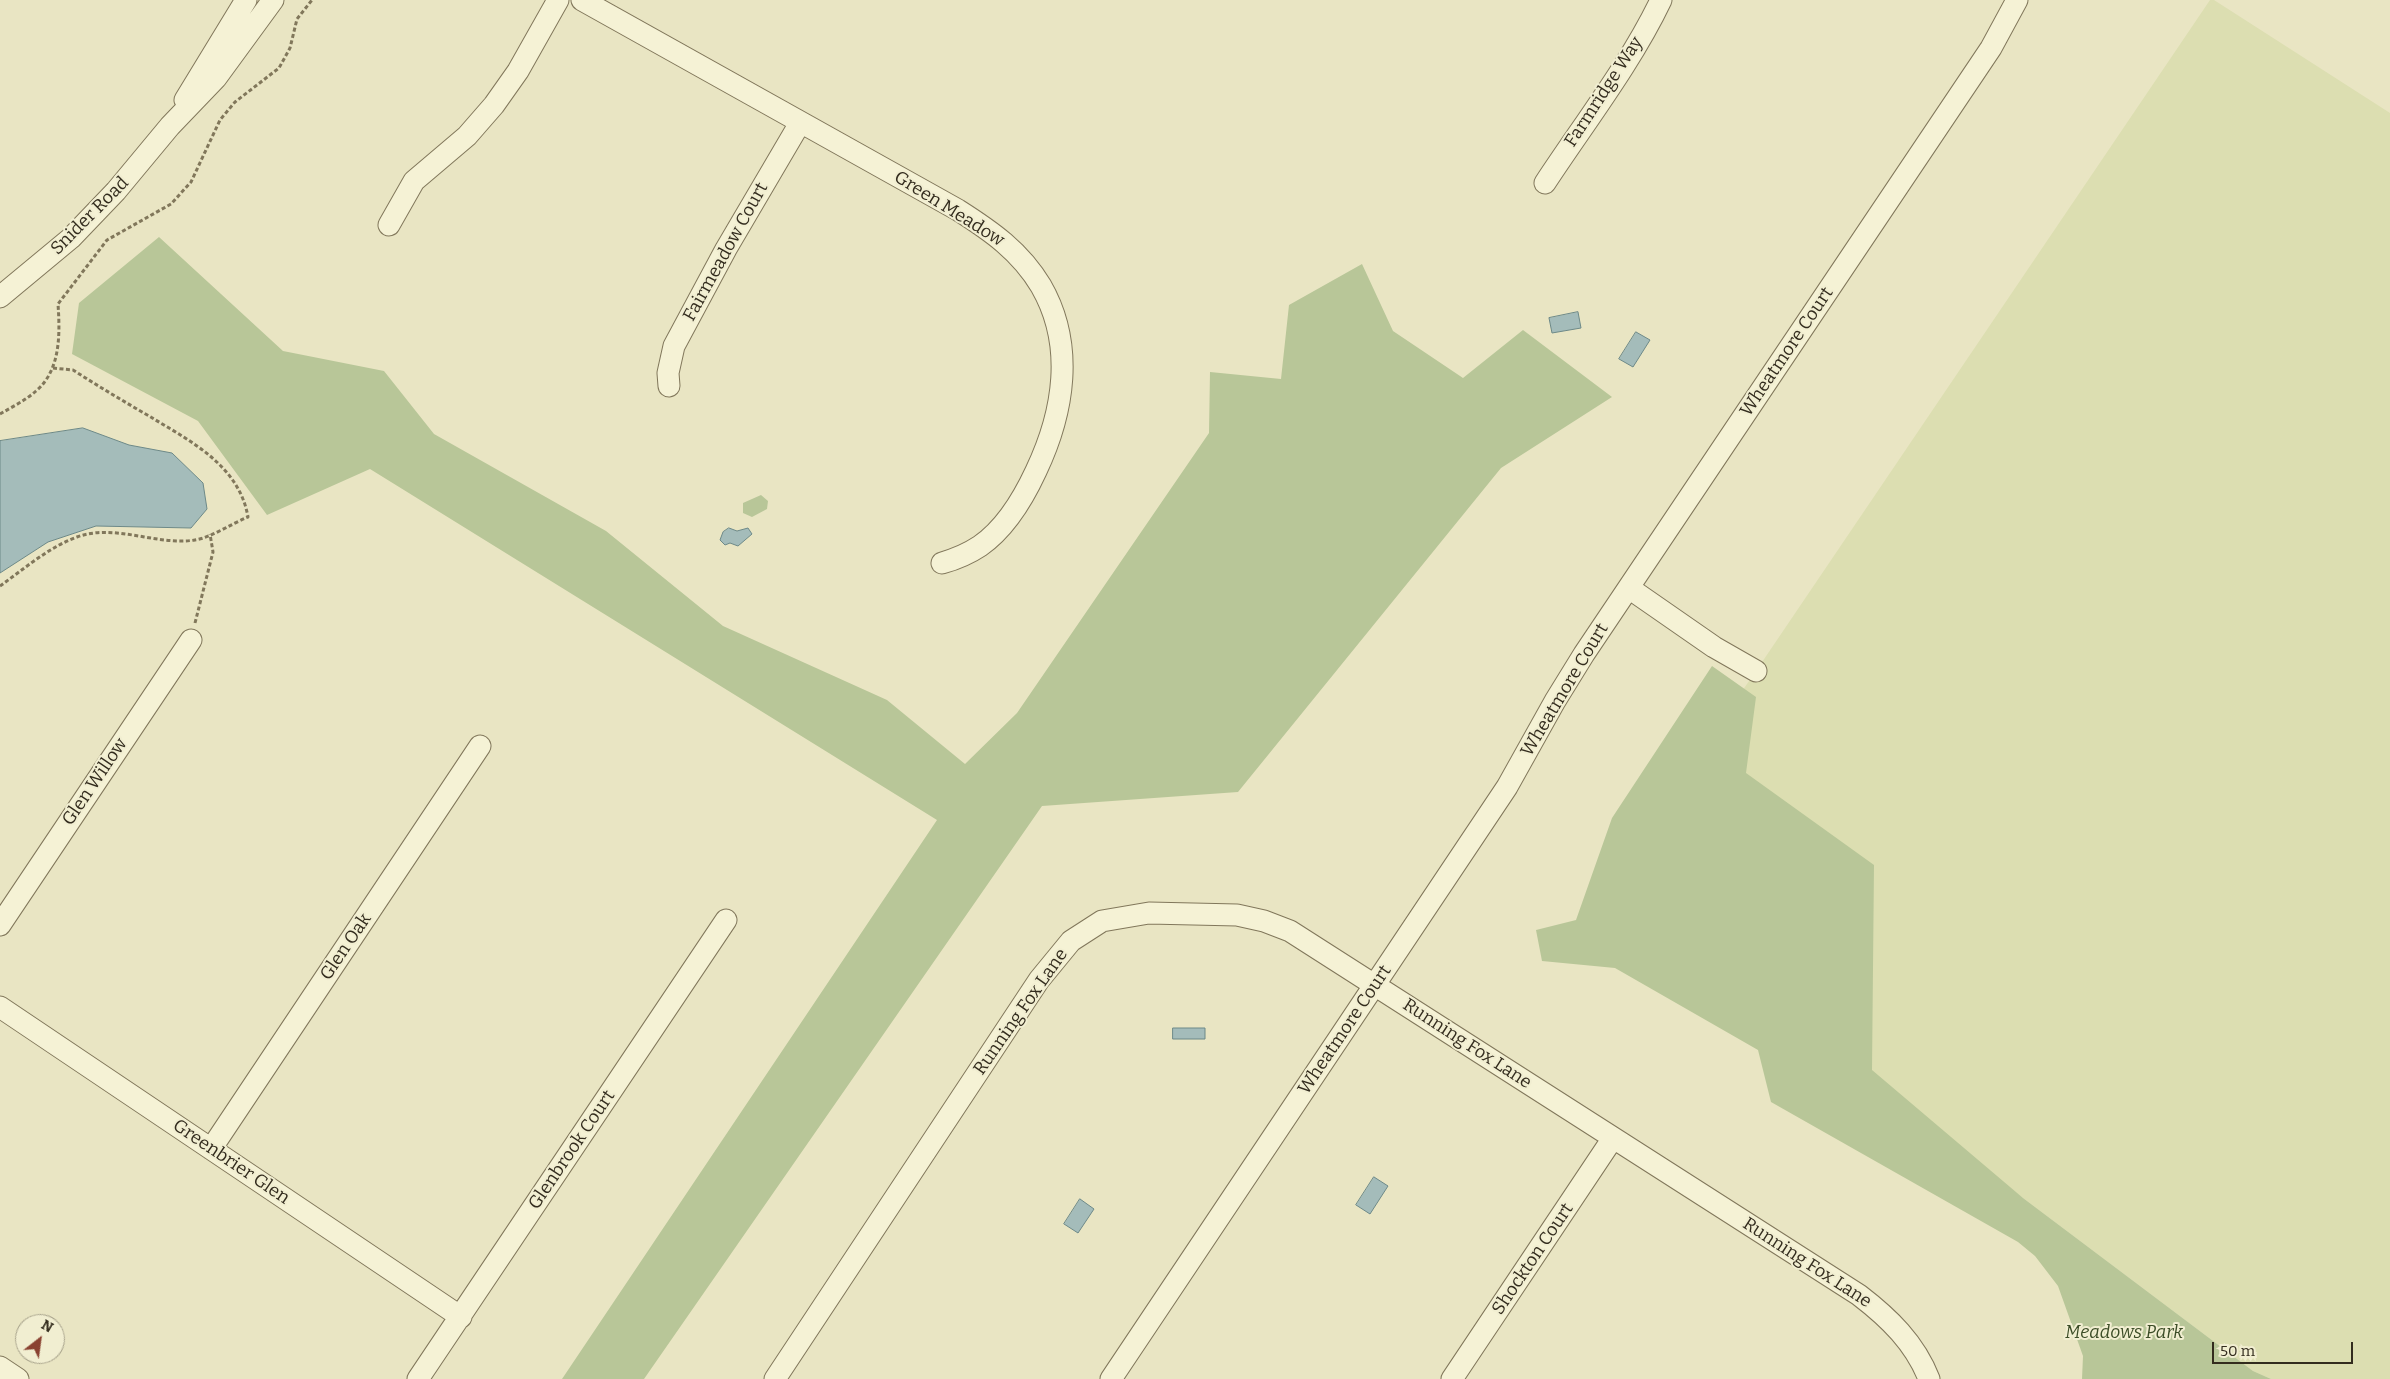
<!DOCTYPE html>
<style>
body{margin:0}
#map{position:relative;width:2390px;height:1379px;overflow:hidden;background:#e9e5c3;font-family:Bitter,serif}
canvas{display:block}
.north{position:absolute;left:15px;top:1314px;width:50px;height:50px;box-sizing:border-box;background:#f1eed1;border:1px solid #a5a089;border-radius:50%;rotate:30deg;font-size:14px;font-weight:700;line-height:20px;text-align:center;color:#332c1e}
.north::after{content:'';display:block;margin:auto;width:18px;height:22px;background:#8a4231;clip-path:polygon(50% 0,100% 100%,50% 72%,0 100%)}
.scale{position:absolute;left:2212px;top:1342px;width:141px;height:22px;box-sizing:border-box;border:2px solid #332c1e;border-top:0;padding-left:6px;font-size:15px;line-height:18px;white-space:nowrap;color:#332c1e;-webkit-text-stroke:4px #f1eed1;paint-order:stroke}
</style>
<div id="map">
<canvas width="2390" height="1379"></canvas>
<div class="north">N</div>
<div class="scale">50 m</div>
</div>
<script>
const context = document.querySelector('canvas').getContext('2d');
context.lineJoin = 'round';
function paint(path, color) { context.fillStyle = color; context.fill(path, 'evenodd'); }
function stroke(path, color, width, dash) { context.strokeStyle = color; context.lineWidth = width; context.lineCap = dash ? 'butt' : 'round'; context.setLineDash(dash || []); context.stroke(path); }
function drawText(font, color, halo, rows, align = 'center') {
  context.font = font + ' Bitter,serif'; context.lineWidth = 4; context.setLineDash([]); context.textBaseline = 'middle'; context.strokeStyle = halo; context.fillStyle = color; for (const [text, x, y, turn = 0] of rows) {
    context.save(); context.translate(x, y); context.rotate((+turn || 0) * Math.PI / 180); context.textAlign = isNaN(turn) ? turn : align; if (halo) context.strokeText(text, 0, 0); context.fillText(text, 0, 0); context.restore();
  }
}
paint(new Path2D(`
 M 2210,0 L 2214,0 L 2390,113 L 2390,1379 L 2271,1379 L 2253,1371 L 2023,1198 L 1593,906 L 1756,671 Z`), '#dcdeb1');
paint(new Path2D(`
 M 159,237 L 283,351 L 384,371 L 434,434 L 606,531 L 723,626 L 887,700 L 965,764 L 1017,713 L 1209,433 L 1210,372 L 1281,379 L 1289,305 L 1362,264 L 1393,331 L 1463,378 L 1523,330 L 1612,397 L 1501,468 L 1238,792 L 1042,806 L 644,1379 L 562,1379 L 937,820 L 370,469 L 267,515 L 198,421 L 72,354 L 79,303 Z
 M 761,495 L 768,501 L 767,509 L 752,517 L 743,513 L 743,503 Z
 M 1712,666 L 1756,697 L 1746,773 L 1874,865 L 1872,1070 L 2023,1198 L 2253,1371 L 2271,1379 L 2082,1379 L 2083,1356 L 2058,1286 L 2035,1256 L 2018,1242 L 1771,1102 L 1758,1050 L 1615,968 L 1542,961 L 1536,930 L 1576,920 L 1612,818 Z`), '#b8c698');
const water = new Path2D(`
 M 1578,312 L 1581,328 L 1552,333 L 1549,318 Z
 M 1636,332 L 1650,340 L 1633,367 L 1619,359 Z
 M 83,428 L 129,445 L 172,453 L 203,483 L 207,509 L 191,528 L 96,526 L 48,542 L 0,573 L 0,441 Z
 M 729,528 L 737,531 L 748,528 L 752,534 L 738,546 L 730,543 L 725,545 L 720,540 L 723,532 Z
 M 1173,1028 L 1205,1028 L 1205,1039 L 1173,1039 Z
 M 1374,1177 L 1388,1186 L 1370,1214 L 1356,1205 Z
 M 1080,1199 L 1094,1209 L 1078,1233 L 1064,1224 Z`);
paint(water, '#a4bcba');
stroke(water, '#6d8988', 1);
const minor = new Path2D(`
 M 582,0 L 958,210 C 991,231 1020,251 1041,286 C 1075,345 1064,412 1036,471 C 1023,499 1006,528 980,546 C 968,554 956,559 942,563
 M 185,100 L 246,0
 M 1545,183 C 1583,125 1631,63 1661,0
 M 389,225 L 414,181 L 467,136 L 494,105 L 518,71 L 558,0
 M 0,297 L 71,238 L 116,191 L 170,126 L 216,78 L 273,0
 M 669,386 L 668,373 L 674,346 L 726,249 L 800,123
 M 1629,588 L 1714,647 L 1756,671
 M 0,925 L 191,640
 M 0,1007 L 461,1317
 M 211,1149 L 480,746
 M 0,1367 L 18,1379
 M 418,1379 L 726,920
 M 775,1379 L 1039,980 L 1071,941 L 1102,921 L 1149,913 L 1237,915 L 1264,921 L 1290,931 L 1859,1295 C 1889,1318 1915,1343 1929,1379
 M 1111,1379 L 1507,787 L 1555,701 L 1584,654 L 1991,48 L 2017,0
 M 1452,1379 L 1613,1138`);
stroke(minor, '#81775b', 23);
stroke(new Path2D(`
 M 0,414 C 12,407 26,400 36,391 C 61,370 60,333 58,304 L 107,240 L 171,204 L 191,182 L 220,120 L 235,102 L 279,68 L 290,48 L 297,19 L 312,0
 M 0,586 C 24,569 49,547 77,537 C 115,523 156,546 195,540 C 210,538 233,523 248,517 C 239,465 190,441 149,416 C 123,401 98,386 73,370 L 52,368
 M 195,623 L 213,552 L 210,534`), '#81775b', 3, [4, 2.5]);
stroke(minor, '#f5f2d5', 21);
drawText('18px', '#332c1e', '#f1eed1', [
 ["Farmridge Way",1604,92,-57],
 ["Green Meadow",949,209,32],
 ["Snider Road",90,216,-45],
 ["Fairmeadow Court",726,252,-61],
 ["Wheatmore Court",1787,352,-56],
 ["Wheatmore Court",1565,690,-59],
 ["Glen Willow",95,782,-56],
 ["Glen Oak",346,947,-56],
 ["Running Fox Lane",1021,1012,-55],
 ["Wheatmore Court",1345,1030,-56],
 ["Running Fox Lane",1467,1044,33],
 ["Glenbrook Court",572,1150,-56],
 ["Greenbrier Glen",231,1162,34],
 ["Shockton Court",1533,1259,-56],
 ["Running Fox Lane",1807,1263,33]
]);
drawText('italic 18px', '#3c4d27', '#f1eed1', [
 ["Meadows Park",2124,1333]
]);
</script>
